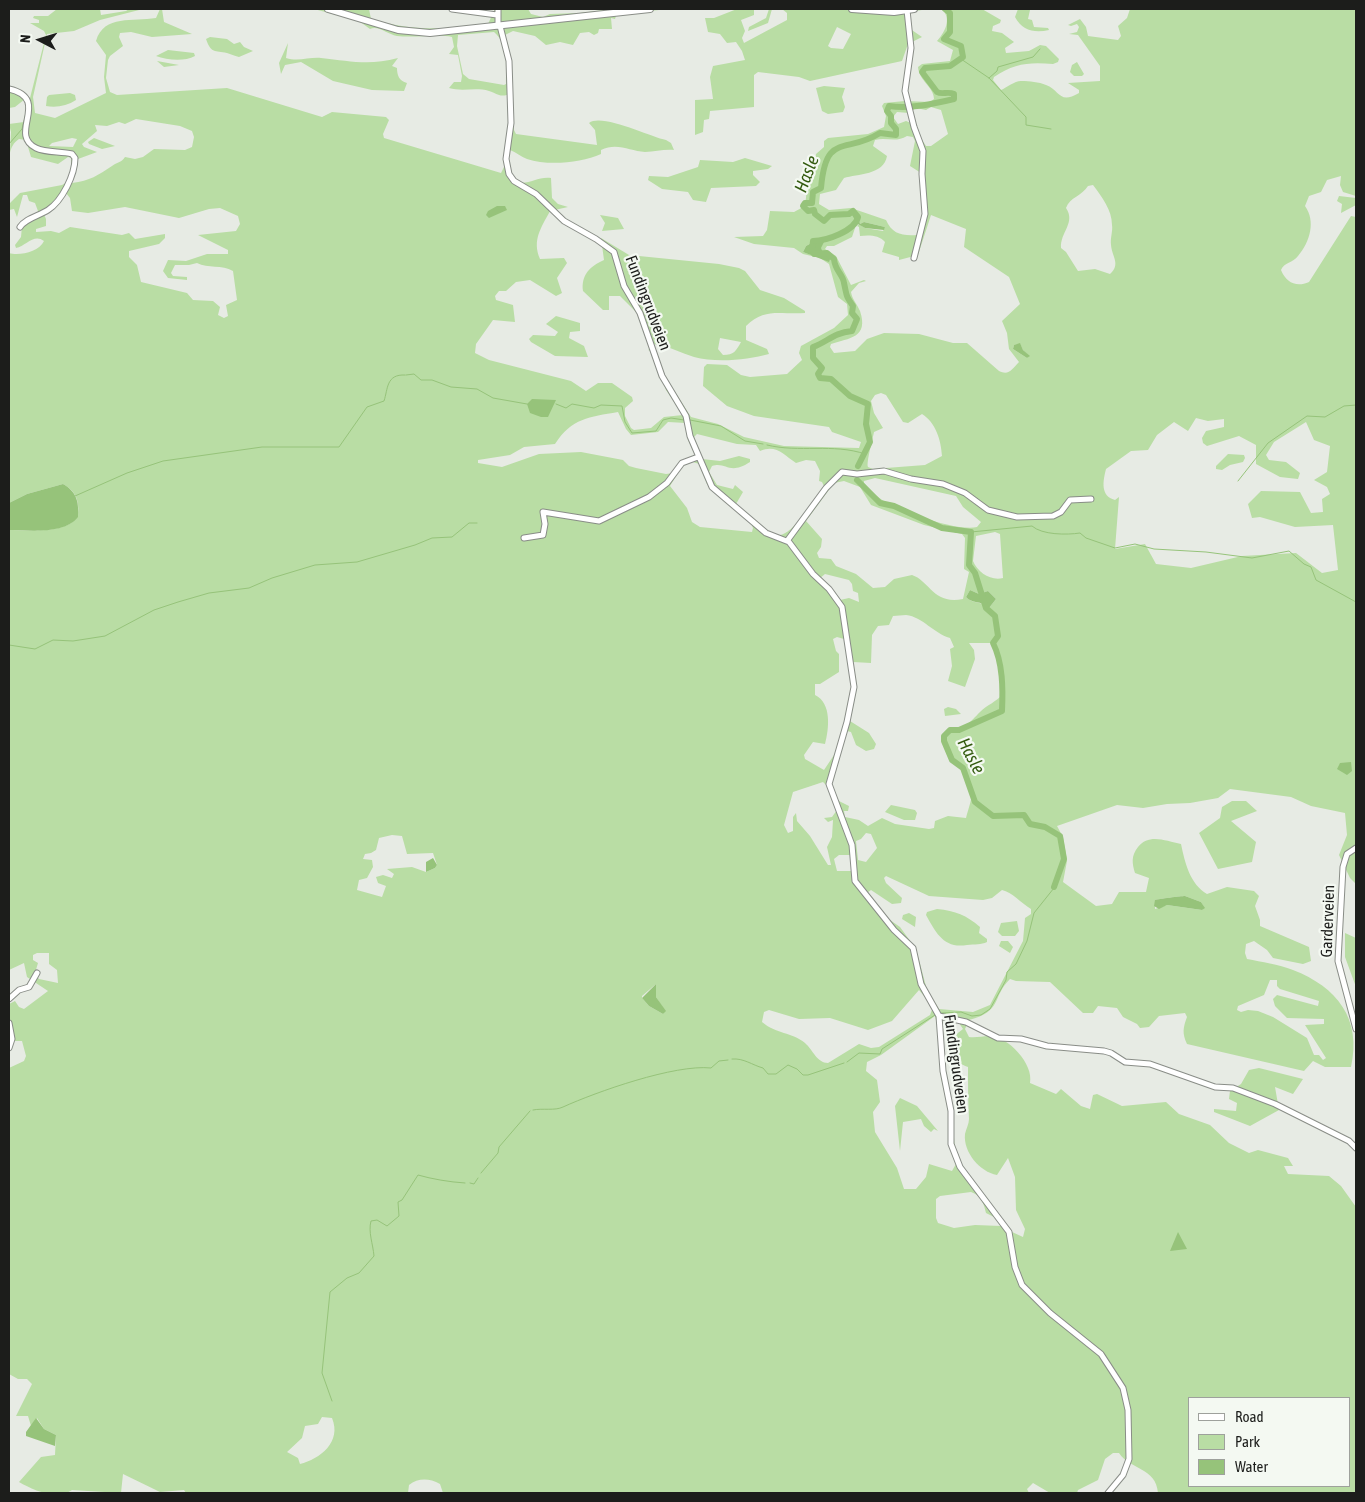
<!DOCTYPE html>
<style>
body{margin:0}
#map{position:relative;width:1365px;height:1502px;overflow:hidden;background:#e7ebe4;font-family:"Asap Condensed",sans-serif}
canvas{display:block}
.frame{position:absolute;inset:0;border:10px solid #1c1d1b;pointer-events:none}
.legend{position:absolute;left:1188px;top:1397px;width:162px;height:90px;box-sizing:border-box;background:#f4f9f2;border:1px solid #9ea19c;margin:0;padding:6px 9px;list-style:none;font-size:15px;color:#1c1d1b}
.legend li{display:flex;align-items:center;gap:10px;height:25px}
.legend b{width:25px;border:1px solid #9ea19c}
.north{position:absolute;left:15px;top:15px;width:50px;height:50px;-webkit-text-stroke:4px #f4f9f2;paint-order:stroke;rotate:275deg;font-size:14px;font-weight:700;line-height:20px;text-align:center;color:#1c1d1b}
.north::after{content:'';display:block;margin:auto;width:18px;height:22px;background:#1c1d1b;clip-path:polygon(50% 0,100% 100%,50% 72%,0 100%)}
</style>
<div id="map">
<canvas width="1365" height="1502"></canvas>
<div class="frame"></div>
<ul class="legend">
<li><b style="height:6px;background:#fff"></b>Road</li>
<li><b style="height:14px;background:#b9dda4"></b>Park</li>
<li><b style="height:14px;background:#96c37a"></b>Water</li>
</ul>
<div class="north">N</div>
</div>
<script>
const context = document.querySelector('canvas').getContext('2d');
context.lineJoin = 'round';
function paint(path, color) { context.fillStyle = color; context.fill(path, 'evenodd'); }
function stroke(path, color, width, dash) { context.strokeStyle = color; context.lineWidth = width; context.lineCap = dash ? 'butt' : 'round'; context.setLineDash(dash || []); context.stroke(path); }
function drawText(font, color, halo, rows, align = 'center') {
  context.font = font + ' "Asap Condensed",sans-serif'; context.lineWidth = 4.5; context.setLineDash([]); context.textBaseline = 'middle'; context.strokeStyle = halo; context.fillStyle = color; for (const [text, x, y, turn = 0] of rows) {
    context.save(); context.translate(x, y); context.rotate((+turn || 0) * Math.PI / 180); context.textAlign = isNaN(turn) ? turn : align; if (halo) context.strokeText(text, 0, 0); context.fillText(text, 0, 0); context.restore();
  }
}
paint(new Path2D(`
 M 57,9 L 100,9 L 101,15 L 126,11 L 129,9 L 143,9 L 100,20 L 74,31 L 47,34 L 33,97 L 35,113 L 55,118 L 106,93 L 104,77 L 106,55 L 96,41 C 104,14 133,22 156,18 L 160,9 L 162,9 L 164,22 L 192,34 L 152,37 L 131,32 L 120,33 L 119,37 L 123,46 L 110,56 L 108,60 L 106,78 L 110,92 L 117,95 L 227,88 L 322,117 L 332,112 L 386,117 L 389,120 L 383,134 L 384,138 L 501,173 L 504,167 L 510,120 L 507,95 C 498,97 497,93 489,91 C 476,87 462,92 449,88 L 454,82 L 461,82 L 462,76 L 458,55 L 449,54 L 454,47 L 452,37 C 438,34 414,38 397,36 C 387,34 378,25 370,29 L 359,21 L 314,9 L 369,9 L 371,19 C 416,32 442,29 488,24 L 495,9 L 528,9 L 531,14 L 543,17 L 550,14 L 580,13 L 611,9 L 668,9 L 622,14 L 616,16 L 615,19 L 611,18 L 612,29 L 599,29 L 598,33 L 594,35 L 589,32 L 580,33 L 573,45 L 560,42 L 546,45 L 535,36 L 513,31 L 505,35 L 511,67 L 514,130 L 516,134 L 597,145 L 595,130 L 589,123 C 602,113 650,137 666,140 L 671,143 L 674,150 C 664,149 655,152 645,152 C 630,151 617,142 601,150 L 601,154 C 581,163 548,166 527,159 C 521,157 516,152 510,150 C 507,157 508,163 510,170 C 518,195 534,175 551,178 L 552,198 L 558,204 L 568,207 L 550,211 C 541,228 532,240 540,259 L 564,258 L 567,263 L 557,278 L 562,293 L 556,296 L 530,280 L 516,282 L 506,291 L 499,291 L 495,296 L 496,300 L 513,305 L 515,322 L 493,320 L 476,344 L 475,353 L 489,360 L 571,381 L 586,391 L 598,383 L 612,383 L 632,397 L 633,401 L 625,408 L 625,416 L 631,428 L 634,430 L 651,428 L 664,417 L 683,415 L 666,390 L 651,351 L 648,350 L 653,347 L 663,373 L 691,417 L 718,424 L 744,437 L 784,446 L 859,448 L 861,442 L 832,432 L 829,427 L 754,416 L 727,406 L 703,386 L 704,367 L 707,364 L 727,365 L 741,375 L 750,377 L 787,374 L 802,360 L 799,353 L 801,346 L 834,328 L 848,315 L 847,304 L 838,297 L 829,264 L 820,258 L 803,254 L 794,248 L 754,244 L 734,237 L 763,236 L 767,230 L 770,211 L 794,212 L 805,206 L 809,171 L 814,169 L 816,154 L 824,147 L 824,141 L 828,138 L 868,134 L 884,127 L 886,116 L 882,106 L 884,103 L 905,101 L 930,102 L 934,99 C 934,87 919,81 918,67 L 922,64 L 950,61 L 953,50 L 937,41 C 945,32 952,19 942,9 L 982,9 L 1001,20 L 1000,23 L 993,26 L 992,31 L 1002,33 L 1014,42 L 1005,48 L 1006,53 L 1029,51 L 1040,45 L 1046,46 L 1059,59 L 1058,62 L 1053,64 C 1030,62 1014,63 994,77 L 993,80 L 1001,90 C 1007,87 1016,80 1022,81 C 1029,81 1039,82 1046,85 C 1060,90 1059,105 1079,93 L 1079,90 L 1068,83 L 1100,81 L 1100,66 L 1078,35 L 1069,34 L 1077,32 L 1079,27 L 1077,24 L 1071,26 L 1068,25 L 1080,19 L 1086,27 L 1088,36 L 1118,40 L 1121,36 L 1118,26 L 1127,18 L 1130,9 L 1356,9 L 1356,196 L 1343,192 L 1340,185 L 1341,176 L 1327,180 L 1321,192 L 1309,196 L 1305,206 C 1316,221 1310,242 1298,256 C 1293,263 1284,262 1281,270 C 1286,282 1296,288 1309,282 L 1351,216 L 1356,217 L 1356,884 L 1350,878 L 1339,855 L 1347,835 L 1345,813 L 1311,806 L 1291,797 L 1230,789 L 1218,798 L 1190,803 L 1167,804 L 1143,808 L 1117,805 L 1057,826 L 1063,837 L 1067,861 L 1063,882 L 1096,906 L 1112,904 L 1119,892 L 1146,892 L 1149,878 L 1135,873 C 1132,863 1131,856 1138,847 C 1149,833 1166,841 1181,844 C 1185,863 1190,884 1207,894 L 1227,887 L 1254,891 L 1259,896 L 1255,906 L 1260,920 L 1260,926 L 1309,947 L 1311,961 L 1303,964 L 1273,958 L 1267,950 L 1254,941 L 1246,944 L 1245,953 L 1247,959 C 1262,962 1278,964 1293,970 C 1337,987 1362,1019 1351,1067 L 1325,1067 L 1313,1061 L 1304,1071 L 1187,1044 C 1182,1033 1183,1028 1187,1017 L 1185,1013 L 1159,1016 L 1149,1027 L 1140,1028 L 1137,1024 L 1123,1017 L 1117,1008 L 1098,1006 L 1093,1013 L 1083,1013 L 1050,982 L 1016,981 L 1010,979 C 991,998 1003,1011 969,1020 L 965,1029 L 969,1037 C 976,1038 982,1036 989,1036 C 1008,1036 1034,1064 1030,1083 L 1056,1094 L 1061,1089 L 1081,1106 L 1090,1109 L 1093,1095 L 1097,1094 L 1122,1106 L 1166,1102 L 1179,1114 L 1210,1125 L 1229,1143 L 1249,1153 L 1258,1150 L 1288,1158 L 1293,1166 L 1284,1166 L 1288,1174 L 1329,1176 L 1341,1186 L 1356,1207 L 1356,1493 L 1158,1493 C 1156,1467 1130,1470 1119,1453 L 1113,1453 L 1105,1459 L 1098,1480 L 1078,1490 L 1077,1493 L 1050,1493 L 1033,1483 L 1027,1489 L 1029,1493 L 443,1493 L 440,1484 C 429,1478 418,1478 409,1485 L 408,1493 L 186,1493 L 184,1490 L 160,1492 L 123,1474 L 121,1493 L 72,1490 C 57,1501 33,1490 19,1482 L 41,1457 L 55,1455 L 56,1435 L 44,1429 L 37,1418 L 31,1426 L 28,1416 L 16,1416 L 32,1384 L 27,1379 L 18,1379 L 9,1374 L 9,1068 L 24,1061 L 26,1056 L 22,1041 L 15,1041 L 9,1015 L 9,1004 L 15,1001 L 19,1007 L 24,1009 L 48,991 L 27,977 L 24,963 L 9,970 L 9,530 C 29,530 83,536 78,505 C 77,495 72,489 63,484 L 27,494 L 9,503 L 9,253 C 19,256 39,252 44,241 C 34,233 26,246 16,248 L 15,245 L 21,237 L 22,226 L 34,218 L 38,211 L 35,203 L 29,201 L 27,195 L 23,195 L 17,217 L 14,209 L 9,210 L 9,204 L 20,193 L 62,185 L 67,182 L 71,172 L 71,158 L 68,157 L 58,164 L 31,157 L 26,140 L 19,139 C 8,146 9,160 9,171 L 11,132 L 9,124 L 24,122 L 27,110 L 25,99 L 15,107 L 9,108 L 9,88 L 17,90 L 30,98 L 46,35 L 44,31 L 30,23 L 39,23 L 39,20 L 33,18 L 34,16 L 48,16 ZM 494,32 C 509,45 506,66 506,84 L 504,85 L 469,79 L 463,74 L 457,46 L 458,35 ZM 931,107 L 941,110 L 948,134 L 931,146 L 926,146 L 911,123 L 906,121 L 898,124 L 893,117 L 897,112 L 909,113 L 916,108 L 926,110 ZM 136,119 L 180,126 L 192,131 L 194,137 L 192,147 L 185,150 L 154,149 L 143,157 L 135,159 L 125,157 C 121,163 117,162 112,166 C 98,175 90,181 72,183 L 78,159 L 97,152 L 84,147 L 82,144 L 97,131 L 95,125 L 107,126 L 119,122 L 125,124 ZM 907,136 L 913,137 L 915,141 L 910,166 L 921,173 C 922,192 930,220 917,235 C 902,236 892,234 886,220 L 851,208 L 829,210 L 819,204 L 820,194 L 836,190 L 844,178 C 857,174 884,175 887,156 L 873,146 L 875,140 C 887,137 896,143 907,136 ZM 72,138 L 77,139 L 73,147 L 49,146 L 52,143 ZM 1093,185 C 1102,197 1112,210 1112,225 C 1113,231 1110,238 1111,245 C 1112,257 1121,264 1110,274 L 1095,269 L 1078,271 L 1066,252 L 1061,248 C 1060,232 1076,223 1066,208 C 1070,197 1082,196 1088,186 ZM 66,193 L 70,198 L 72,211 L 88,213 L 125,207 L 179,218 L 209,209 L 220,208 L 238,216 L 240,224 L 236,231 L 198,235 L 228,250 L 228,254 L 207,254 L 186,261 L 168,260 L 163,271 L 168,278 L 187,280 L 187,277 L 173,276 L 171,273 L 175,265 L 189,265 L 197,263 C 208,269 222,264 233,271 L 237,300 L 226,305 L 228,316 L 224,318 L 218,315 L 220,307 L 213,301 L 193,300 L 187,293 L 141,282 L 137,265 L 129,257 L 129,251 L 159,244 L 165,238 L 165,234 L 135,239 L 129,233 L 122,235 L 70,227 L 59,233 L 51,231 L 36,232 L 36,229 L 46,226 L 46,219 L 43,212 L 52,206 L 61,194 ZM 855,213 L 858,215 L 860,224 L 864,222 L 885,227 L 883,231 L 865,228 L 859,224 L 857,226 L 859,227 L 860,236 C 869,235 879,235 885,242 L 882,252 L 899,257 L 899,260 L 918,255 L 931,215 L 966,229 L 964,247 L 1009,277 L 1020,304 L 1002,321 L 1007,333 L 1009,349 L 1019,362 C 1012,369 1009,376 999,371 L 967,343 L 953,343 L 919,334 L 884,333 L 867,339 L 855,351 L 834,353 L 830,347 L 831,344 C 849,338 869,338 860,311 C 857,304 852,299 851,292 L 859,283 L 866,281 L 864,280 L 851,285 L 836,256 L 825,249 L 827,246 L 834,246 L 852,237 L 855,228 L 853,227 L 855,220 L 853,215 ZM 817,240 L 825,240 L 820,246 L 822,252 L 830,257 L 829,261 L 803,252 L 806,246 ZM 1020,344 L 1023,350 L 1029,356 L 1027,358 L 1013,349 L 1014,345 ZM 881,393 L 886,395 L 903,422 L 908,423 L 922,414 C 936,423 941,440 942,456 L 925,465 L 873,469 L 868,467 C 866,463 873,438 874,432 L 883,428 L 874,413 L 871,401 L 875,395 ZM 618,412 L 626,429 L 631,435 L 658,432 L 668,422 L 686,423 L 688,440 L 695,454 L 694,457 L 683,461 L 673,473 L 666,474 L 636,468 L 629,466 L 623,460 L 581,452 L 539,454 L 502,467 L 478,463 L 478,460 L 510,455 L 524,447 L 555,444 C 572,418 589,417 618,412 ZM 1196,418 L 1208,421 L 1224,419 L 1224,427 L 1206,431 L 1202,438 L 1203,443 L 1207,446 L 1239,436 L 1256,445 L 1256,464 L 1280,477 L 1298,479 L 1300,473 L 1286,462 L 1269,460 L 1266,455 L 1274,442 L 1306,422 L 1314,440 L 1330,446 L 1327,472 L 1314,480 L 1327,487 L 1330,494 L 1322,499 L 1323,512 L 1311,513 L 1300,492 L 1261,491 L 1248,504 L 1252,518 L 1260,517 L 1295,527 L 1333,525 L 1338,570 L 1322,573 L 1296,553 L 1242,556 L 1191,568 L 1156,564 L 1145,544 L 1115,549 L 1119,497 L 1115,500 C 1100,496 1103,481 1106,469 L 1131,451 L 1148,450 L 1157,435 L 1174,422 L 1188,431 ZM 697,434 L 737,444 L 756,445 L 760,451 C 776,444 784,455 796,463 L 806,460 L 815,461 L 820,471 L 819,481 L 822,482 L 825,488 C 819,497 791,535 780,535 C 764,535 747,514 736,504 L 743,492 L 735,485 L 733,489 L 717,485 L 709,472 L 712,466 C 726,461 729,476 750,462 L 750,459 L 739,456 L 720,461 L 702,459 L 694,437 ZM 690,461 L 699,464 L 707,484 L 715,493 L 750,521 L 753,528 L 752,532 L 700,527 L 692,522 L 687,508 L 670,486 L 683,465 ZM 875,478 L 956,496 L 963,507 L 981,522 L 977,527 C 957,532 894,510 878,497 C 873,494 869,488 864,483 L 864,481 ZM 844,481 L 860,487 L 871,505 L 924,525 L 962,534 L 965,538 L 964,569 L 969,572 L 963,599 C 933,605 930,581 912,575 L 894,579 L 885,587 L 873,588 L 856,574 L 836,566 L 831,559 L 819,558 L 817,553 L 821,547 L 822,539 L 806,521 L 834,483 ZM 995,532 L 1000,534 L 1003,578 C 991,581 978,573 973,561 L 976,536 ZM 825,574 L 849,580 L 852,584 L 853,591 L 858,593 L 859,602 L 849,598 L 840,600 L 819,579 ZM 970,590 L 979,594 L 988,591 L 996,599 L 989,608 C 982,601 972,604 966,597 ZM 906,615 C 923,617 933,633 950,638 L 954,647 L 950,649 L 952,666 L 948,681 L 965,687 L 975,659 L 974,650 L 969,643 L 993,643 L 999,654 L 1003,694 C 996,702 987,705 980,712 C 970,722 965,730 950,730 C 942,739 945,752 954,761 C 956,764 961,766 963,769 C 964,770 971,784 971,787 C 974,796 968,809 966,818 L 948,816 L 935,821 L 934,828 L 929,829 L 895,824 L 882,818 L 868,826 L 859,820 L 845,817 L 844,811 L 848,811 L 849,806 L 837,800 C 823,779 840,753 847,731 L 851,732 L 856,745 L 866,751 L 874,749 L 876,744 L 869,733 L 850,721 L 856,686 L 853,662 L 871,663 L 872,635 L 878,626 L 889,625 L 893,616 ZM 837,637 L 844,639 L 852,676 L 851,699 L 838,749 L 824,770 L 805,759 L 804,755 L 813,742 L 825,744 C 829,729 832,703 815,695 L 815,684 L 820,684 L 839,672 L 839,654 L 836,651 L 833,639 ZM 823,782 L 827,786 L 837,810 L 832,817 L 824,818 L 828,822 L 833,820 L 832,837 L 827,847 L 831,865 L 828,865 L 810,836 L 797,821 L 796,813 L 793,817 L 793,831 L 788,833 L 784,825 L 793,792 ZM 866,833 L 871,834 L 877,848 L 866,862 L 858,860 L 856,841 L 861,839 ZM 392,835 L 402,836 L 407,854 L 433,853 L 437,865 L 435,868 L 426,872 L 412,867 L 387,869 L 394,874 L 392,878 L 383,875 L 376,877 L 378,883 L 386,886 L 382,897 L 357,890 L 359,880 L 367,878 L 373,867 L 372,860 L 363,859 L 365,854 L 371,853 L 376,850 L 379,838 ZM 839,855 L 852,855 L 851,871 L 837,871 L 834,859 ZM 886,876 L 929,896 L 983,900 L 992,898 L 1002,890 C 1012,892 1021,903 1031,909 L 1031,914 L 1025,918 L 1023,941 L 990,1005 L 973,1012 L 939,1009 L 927,990 L 916,949 L 900,927 L 890,920 L 867,893 L 871,890 L 892,904 L 901,903 L 902,898 L 886,883 L 884,878 ZM 1185,896 L 1201,902 L 1204,907 L 1202,910 L 1167,905 L 1155,909 L 1155,900 C 1158,899 1181,896 1185,896 ZM 37,953 L 49,953 L 49,964 L 57,970 L 58,983 L 39,979 L 35,973 L 38,963 L 33,960 L 33,955 ZM 1270,980 L 1277,980 L 1277,986 L 1280,989 L 1319,1001 L 1318,1006 L 1277,995 L 1273,999 L 1275,1006 L 1287,1018 L 1324,1019 L 1324,1024 L 1305,1025 L 1326,1058 L 1323,1060 L 1319,1055 L 1314,1055 L 1307,1038 L 1273,1017 L 1258,1011 L 1248,1010 L 1241,1012 L 1237,1010 L 1238,1006 L 1264,995 ZM 656,984 L 656,997 L 665,1011 L 663,1014 L 649,1006 L 642,998 L 642,996 ZM 919,990 L 933,1007 L 930,1015 L 879,1047 L 871,1048 L 859,1044 L 828,1063 C 817,1063 813,1050 805,1043 C 792,1032 776,1034 762,1022 L 764,1012 L 769,1010 L 799,1019 L 830,1018 L 868,1030 L 892,1021 ZM 935,1016 L 940,1037 L 941,1078 L 949,1110 L 950,1141 L 956,1164 L 952,1171 L 929,1164 L 926,1177 L 916,1189 L 904,1189 L 897,1168 L 875,1132 L 873,1112 L 880,1102 L 877,1080 L 866,1071 L 867,1062 L 881,1055 ZM 945,1018 L 959,1023 L 963,1029 L 949,1040 C 949,1056 953,1061 968,1067 C 968,1085 968,1102 969,1119 C 969,1124 966,1129 965,1134 C 963,1152 980,1172 997,1175 L 1008,1158 L 1015,1177 L 1016,1210 L 1025,1229 L 1023,1237 L 1012,1232 L 981,1193 L 966,1175 L 955,1152 L 952,1108 L 945,1065 L 942,1020 ZM 971,1192 C 981,1195 984,1204 986,1213 L 998,1219 L 1001,1226 L 975,1225 L 954,1228 L 938,1223 L 936,1218 L 936,1199 L 940,1196 ZM 1189,1398 L 1349,1398 L 1349,1486 L 1189,1486 ZM 322,1417 L 332,1418 C 342,1442 320,1459 300,1464 L 298,1458 L 287,1452 L 302,1438 L 305,1426 L 318,1424 Z
 M 737,9 L 754,9 L 754,15 L 741,20 L 745,31 L 742,38 L 744,43 L 787,20 L 787,13 L 782,9 L 927,9 L 911,12 L 906,16 L 906,26 L 922,37 L 908,44 L 902,61 L 810,81 L 799,77 L 758,72 L 754,75 L 754,107 L 710,111 L 709,119 L 704,120 L 703,132 L 695,135 L 695,100 L 713,99 L 710,77 L 713,66 L 745,60 L 742,51 L 736,42 L 727,43 L 720,34 L 708,32 L 705,18 L 714,18 ZM 837,27 L 851,34 L 843,49 L 831,48 L 828,46 Z
 M 769,9 L 772,9 L 768,23 L 748,31 L 749,27 L 766,18 Z
 M 1018,9 L 1039,9 L 1030,10 L 1028,19 L 1032,20 L 1034,27 L 1048,28 L 1049,30 C 1035,33 1022,31 1015,17 Z
 M 210,37 L 227,39 L 234,44 L 240,42 L 244,47 L 253,51 L 239,57 C 234,56 231,54 227,53 C 215,50 211,54 206,39 Z
 M 288,43 L 286,58 C 298,62 309,57 321,58 C 350,61 369,66 398,58 L 392,66 L 397,68 C 397,75 399,81 407,83 L 404,91 L 372,90 L 333,81 L 301,62 L 285,65 L 281,74 L 279,63 Z
 M 168,50 L 194,53 L 195,56 C 184,62 167,60 156,56 Z
 M 157,61 L 179,65 L 164,67 Z
 M 1077,62 L 1084,74 L 1082,76 L 1074,76 L 1070,72 L 1072,65 Z
 M 824,86 L 845,88 L 842,97 L 845,107 L 843,112 L 828,114 L 822,111 L 816,88 Z
 M 70,93 L 75,95 L 76,100 C 67,106 56,108 46,106 L 47,97 L 49,95 Z
 M 94,138 L 115,146 L 102,149 L 89,144 L 88,142 Z
 M 745,158 L 772,166 L 768,169 L 753,171 L 753,175 L 760,182 L 756,186 L 711,188 L 706,202 L 693,200 L 688,192 L 662,189 L 648,180 L 649,176 L 668,177 L 698,167 L 700,160 L 733,162 Z
 M 1339,196 L 1356,198 L 1356,205 L 1341,213 L 1342,204 L 1337,201 Z
 M 600,215 L 618,218 L 624,229 L 602,231 L 605,223 Z
 M 601,238 L 629,255 L 719,264 L 739,268 L 745,271 L 760,290 L 784,298 L 805,311 L 805,313 C 781,315 765,307 746,326 L 746,340 L 767,349 L 769,354 C 748,360 716,363 694,357 C 681,353 667,345 653,344 L 638,314 L 620,296 L 609,296 L 609,310 L 603,310 L 583,291 C 581,275 590,266 604,260 ZM 720,338 L 741,342 C 736,351 734,355 723,355 L 718,349 Z
 M 556,316 L 580,323 L 580,331 L 570,332 L 569,338 L 584,346 L 588,357 L 555,356 L 531,342 L 529,339 L 533,335 L 555,336 L 558,332 L 546,324 Z
 M 1228,454 L 1244,455 L 1245,458 L 1243,462 L 1230,465 L 1222,470 L 1216,469 L 1216,466 Z
 M 948,707 L 956,709 L 961,714 L 945,716 L 944,709 Z
 M 1232,801 L 1246,801 L 1257,811 L 1231,821 L 1256,842 L 1252,862 L 1218,869 L 1199,833 L 1220,818 L 1222,807 Z
 M 891,805 L 915,810 L 917,813 L 915,820 L 904,820 L 885,812 Z
 M 937,909 C 956,911 966,915 980,927 L 979,933 L 987,939 L 987,942 C 981,945 975,944 967,945 C 944,949 936,933 926,915 L 927,912 Z
 M 909,913 L 916,917 L 915,927 L 902,919 L 903,915 Z
 M 1017,921 L 1019,931 L 1015,936 L 1002,936 L 998,932 L 1001,923 Z
 M 1345,933 L 1356,938 L 1356,987 L 1345,957 Z
 M 1001,941 L 1008,941 L 1013,947 L 1010,953 L 999,946 Z
 M 1259,1068 L 1303,1079 L 1293,1094 L 1275,1087 L 1279,1110 L 1250,1126 L 1214,1112 L 1214,1109 L 1236,1111 L 1237,1103 L 1229,1099 L 1230,1091 L 1241,1084 L 1249,1070 Z
 M 900,1098 L 917,1106 L 938,1131 L 934,1129 L 931,1132 L 924,1126 L 921,1119 L 903,1122 L 900,1151 L 895,1106 Z`), '#b9dda4');
paint(new Path2D(`
 M 497,206 L 505,206 L 507,210 L 489,218 L 486,215 L 488,211 Z
 M 855,213 L 858,215 L 860,224 L 864,222 L 885,227 L 884,230 L 865,228 L 858,224 L 853,227 L 855,220 L 852,215 Z
 M 817,240 L 825,240 L 821,248 L 824,255 L 831,257 L 829,262 L 803,252 L 806,246 Z
 M 1020,343 L 1023,350 L 1030,356 L 1027,358 L 1013,349 L 1014,345 Z
 M 532,399 L 556,400 L 548,417 L 541,417 L 530,413 L 527,404 Z
 M 63,484 C 77,492 79,502 78,517 C 64,535 29,530 9,530 L 9,503 L 27,494 Z
 M 970,590 L 979,594 L 988,591 L 996,599 L 989,608 C 981,600 972,604 966,597 Z
 M 1351,762 L 1352,771 L 1347,775 L 1337,769 L 1340,763 Z
 M 433,858 L 437,865 L 435,868 L 426,872 L 426,862 Z
 M 1185,896 L 1201,902 L 1205,908 L 1202,910 L 1167,905 L 1159,909 L 1154,906 L 1155,900 C 1158,899 1181,896 1185,896 Z
 M 656,984 L 656,997 L 666,1011 L 663,1014 L 649,1006 L 642,998 Z
 M 1178,1232 L 1187,1249 L 1170,1251 Z
 M 36,1418 L 44,1429 L 56,1435 L 55,1446 L 26,1436 L 26,1432 Z`), '#96c37a');
stroke(new Path2D(`
 M 961,59 L 989,78 L 1026,117 L 1026,125 L 1051,129
 M 989,78 L 997,71 L 998,67 L 1033,57 L 1040,49
 M 9,144 L 22,129 L 26,113
 M 406,375 L 414,374 L 421,380 L 432,380 L 451,387 L 477,389 L 493,398 L 527,404
 M 556,404 L 566,408 L 572,404 L 594,408 L 601,405 L 622,406 L 625,422 L 632,433 L 656,431 L 663,420 L 671,418 L 684,420
 M 690,420 L 721,426 L 745,441 L 763,444
 M 767,445 C 799,453 833,443 865,454
 M 1238,481 L 1268,443 L 1307,416 L 1325,417 L 1344,406 L 1356,405
 M 75,496 L 127,473 L 163,461 L 262,447 L 339,447 L 367,407 L 384,401 C 388,389 386,374 405,375
 M 971,532 L 1032,526 C 1042,535 1067,535 1080,533 L 1086,538 L 1115,548 L 1135,544 L 1154,549 L 1206,552 L 1252,558 L 1289,551 L 1304,564 L 1311,567 L 1316,580 L 1356,602
 M 9,645 L 35,649 L 53,640 L 73,641 L 105,636 L 154,610 L 178,602 L 209,593 L 249,588 L 272,578 L 315,565 L 357,562 L 415,545 L 432,538 L 452,537 L 469,523 L 477,523
 M 941,1013 L 961,1012 L 972,1016 L 981,1015 L 990,1009 L 1006,980 L 1007,972 L 1016,964 L 1027,941 L 1034,913 L 1054,888
 M 732,1059 C 744,1058 752,1065 763,1068 L 768,1074 L 776,1074 L 788,1065 L 797,1069 L 803,1075 L 808,1075 L 844,1063
 M 847,1062 L 859,1053 L 880,1054 L 882,1049 L 935,1015
 M 533,1110 C 542,1108 555,1111 563,1107 C 596,1092 675,1064 711,1068 L 719,1061 L 728,1060
 M 481,1173 L 498,1153 L 499,1147 L 530,1111
 M 470,1183 L 474,1184 L 478,1178
 M 332,1401 L 322,1373 L 330,1292 L 347,1278 L 359,1273 L 374,1256 C 373,1244 368,1232 371,1221 L 377,1220 L 387,1226 L 399,1216 L 398,1202 L 402,1200 L 418,1175 C 432,1179 449,1182 465,1183`), '#96c37a', 1);
stroke(new Path2D(`
 M 858,466 L 870,442 L 866,424 L 868,404 L 850,396 L 831,379 L 820,378 L 818,374 L 822,368 L 813,358 L 813,347 C 829,341 833,333 852,331 L 857,319 L 852,313 L 853,306 C 845,294 847,296 844,283 C 843,274 835,271 834,259 L 827,253 L 814,254 L 812,249 L 813,241 C 826,241 855,231 858,217 L 853,211 L 849,214 L 830,215 L 824,221 L 815,214 L 814,210 L 808,211 L 803,206 L 805,203 L 812,203 L 813,192 L 821,188 C 826,131 845,155 880,133 L 896,135 L 896,129 L 891,123 L 891,116 L 887,111 L 889,106 C 911,109 933,104 954,99 L 954,94 C 948,91 942,95 937,92 L 922,72 L 925,68 L 950,66 L 963,57 L 961,46 L 944,39 L 950,32 L 950,13 L 945,9
 M 857,480 L 880,503 L 894,506 L 942,528 L 971,532 L 969,565 L 975,573 L 986,608 L 995,616 L 998,636 L 993,643 C 1003,663 1003,689 1002,711 L 959,730 L 950,730 L 944,736 L 944,741 L 952,760 L 963,768 L 975,802 L 993,816 L 1024,815 L 1030,824 L 1045,827 L 1060,836 L 1064,859 L 1054,887`), '#96c37a', 6);
const minor = new Path2D(`
 M 452,9 L 497,15
 M 907,10 L 911,48 L 905,91 L 914,127 L 923,151 L 922,174 L 925,214 L 914,258
 M 498,26 L 498,9
 M 500,26 L 509,61 L 511,123 L 506,159 L 509,174 L 514,181 L 536,194 L 564,221 L 596,239 L 614,252 L 624,286 L 640,313 L 662,376 L 686,416 L 690,436 L 712,487 L 766,533 L 789,542 L 813,574 L 829,589 L 842,607 L 854,687 L 847,722 L 829,784 L 852,845 L 855,881 L 894,930 L 913,948 L 921,984 L 939,1016 L 943,1071 L 951,1111 L 951,1144 L 960,1167 L 1009,1232 L 1015,1267 L 1022,1285 L 1050,1313 L 1101,1354 L 1123,1388 L 1128,1410 L 1129,1459 L 1123,1475 L 1108,1493
 M 9,89 C 52,99 7,134 36,148 C 46,153 61,151 72,154 L 75,158 C 75,175 62,201 48,210 C 39,216 26,218 20,227
 M 524,538 L 543,535 L 545,524 L 543,512 L 599,521 L 649,497 L 667,483 L 682,463 L 698,457
 M 787,541 L 826,488 L 842,472 L 857,474 L 884,471 L 911,479 L 943,484 L 965,493 L 988,510 L 1017,517 L 1053,516 L 1061,512 L 1070,500 L 1091,499
 M 1356,848 L 1347,854 L 1343,867 L 1338,961 L 1356,1029
 M 9,999 L 19,990 L 29,987 L 37,973
 M 939,1016 L 966,1022 L 998,1038 L 1021,1039 L 1047,1046 L 1104,1051 L 1111,1053 L 1125,1062 L 1150,1064 L 1215,1087 L 1233,1088 L 1275,1104 L 1349,1141 L 1356,1148
 M 9,1023 L 12,1039 L 9,1048`);
const major = new Path2D(`
 M 328,9 L 398,30 L 430,33 L 650,9
 M 852,9 L 894,12 L 914,9`);
stroke(minor, '#898d87', 7);
stroke(major, '#898d87', 8);
stroke(minor, '#fff', 5);
stroke(major, '#fff', 6);
drawText('16px', '#1c1d1b', '#f4f9f2', [
 ["Fundingrudveien",648,303,69],
 ["Garderveien",1328,921,-88],
 ["Fundingrudveien",956,1064,82]
]);
drawText('italic 18px', '#335b0f', '#f4f9f2', [
 ["Hasle",807,174,-69],
 ["Hasle",971,756,62]
]);
</script>
